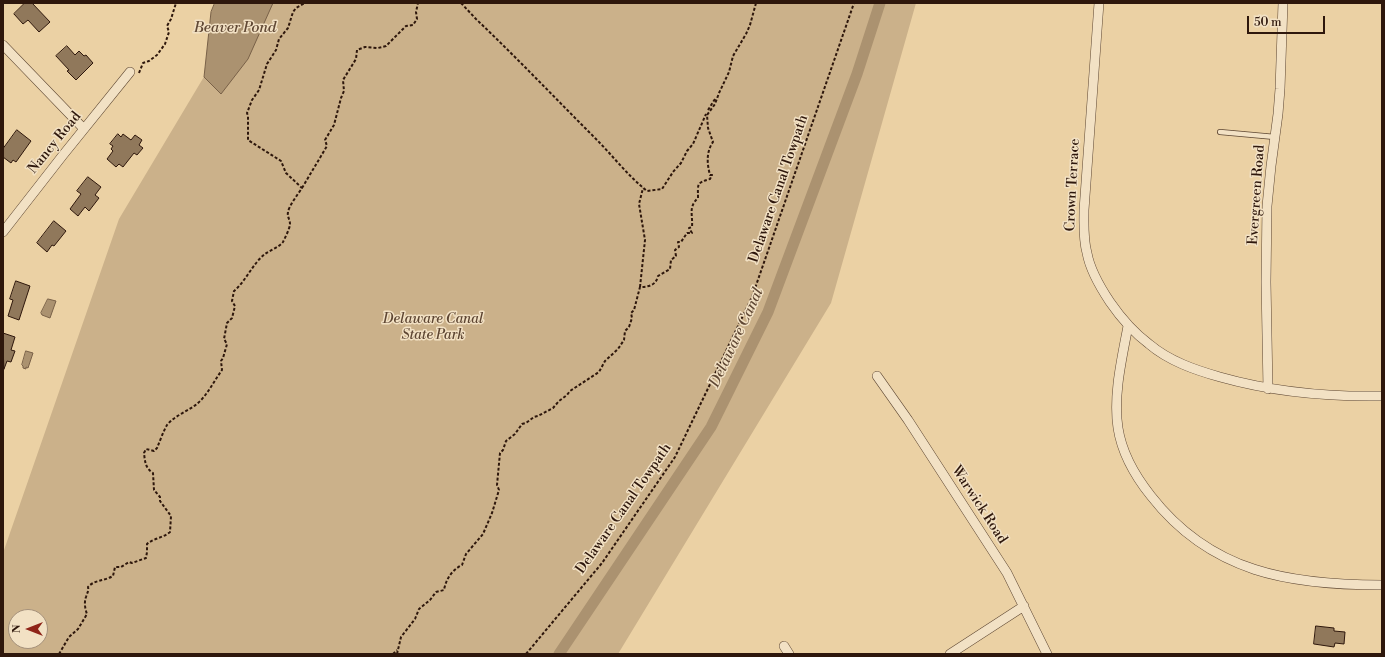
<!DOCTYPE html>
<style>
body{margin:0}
#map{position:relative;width:1385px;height:657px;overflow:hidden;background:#ebd1a4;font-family:"Libre Bodoni",serif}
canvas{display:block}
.frame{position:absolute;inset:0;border:4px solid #2e170c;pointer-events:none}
.north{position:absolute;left:8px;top:609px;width:40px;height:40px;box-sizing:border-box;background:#f2e1c4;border:1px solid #a4907a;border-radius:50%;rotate:270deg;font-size:11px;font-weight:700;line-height:16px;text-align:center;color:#2e170c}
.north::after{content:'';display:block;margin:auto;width:14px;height:18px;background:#8f2418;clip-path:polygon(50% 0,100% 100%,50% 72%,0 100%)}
.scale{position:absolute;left:1247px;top:16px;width:78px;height:18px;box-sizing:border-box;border:2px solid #2e170c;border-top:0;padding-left:5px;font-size:12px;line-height:14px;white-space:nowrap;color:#2e170c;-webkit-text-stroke:3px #f2e1c4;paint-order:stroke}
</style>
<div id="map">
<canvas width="1385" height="657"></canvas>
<div class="frame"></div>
<div class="north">N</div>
<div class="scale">50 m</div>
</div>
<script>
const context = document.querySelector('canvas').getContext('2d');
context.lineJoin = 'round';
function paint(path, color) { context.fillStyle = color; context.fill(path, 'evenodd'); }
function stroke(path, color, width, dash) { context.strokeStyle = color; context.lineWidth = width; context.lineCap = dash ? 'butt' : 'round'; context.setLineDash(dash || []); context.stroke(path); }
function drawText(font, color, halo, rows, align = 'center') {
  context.font = font + ' "Libre Bodoni",serif'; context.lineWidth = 3; context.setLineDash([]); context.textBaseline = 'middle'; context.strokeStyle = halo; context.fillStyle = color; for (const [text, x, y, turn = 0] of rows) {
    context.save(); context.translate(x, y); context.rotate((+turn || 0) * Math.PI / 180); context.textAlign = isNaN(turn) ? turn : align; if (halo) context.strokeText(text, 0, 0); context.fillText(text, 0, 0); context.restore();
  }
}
paint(new Path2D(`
 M 248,3 L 916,3 L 831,303 L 618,654 L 3,654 L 3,553 L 119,219 ZM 16,617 L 40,617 L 40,641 L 16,641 Z`), '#cbb18a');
const water = new Path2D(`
 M 215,3 L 273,3 L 248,59 L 221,94 L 204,77 L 211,12 Z
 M 48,299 L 56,301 L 50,318 L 42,315 L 41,313 Z
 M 26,351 L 33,353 L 28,368 L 26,367 L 26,369 L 23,368 L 23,366 L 22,365 Z`);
paint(water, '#ab9270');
stroke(water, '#796148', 1);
stroke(new Path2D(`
 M 559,654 L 711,427 L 768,312 L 857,74 L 880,3`), '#ab9270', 11);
const building = new Path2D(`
 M 25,3 L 32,3 L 50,22 L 39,32 L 28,20 L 23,24 L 14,14 Z
 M 67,46 L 75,55 L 79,51 L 84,56 L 86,55 L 93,63 L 76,80 L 67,71 L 69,70 L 56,56 Z
 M 17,130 L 31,141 L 16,162 L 13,160 L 11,163 L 3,157 L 3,149 Z
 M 118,134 L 121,137 L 123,134 L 131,140 L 135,135 L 142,140 L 139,145 L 143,148 L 137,155 L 134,153 L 123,167 L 119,164 L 116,167 L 107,159 L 113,151 L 111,149 L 113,146 L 110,144 Z
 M 88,177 L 101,187 L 95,195 L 99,198 L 89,211 L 85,207 L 78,216 L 70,209 L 81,194 L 77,191 Z
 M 54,221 L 66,231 L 54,246 L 52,245 L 47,252 L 37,243 Z
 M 16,281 L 30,286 L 19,320 L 8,316 L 13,300 L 10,299 Z
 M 3,333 L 15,337 L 11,350 L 15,351 L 11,362 L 7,361 L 4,369 Z
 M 1316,626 L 1334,628 L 1334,631 L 1345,632 L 1344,644 L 1335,643 L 1334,647 L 1314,644 Z`);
paint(building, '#90785b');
stroke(building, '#2e170c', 1);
const service = new Path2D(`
 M 1220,132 L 1275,137`);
const minor = new Path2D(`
 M 1099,3 L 1084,210 C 1084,224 1083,239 1087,253 C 1090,270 1100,287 1110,302 C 1121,318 1133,332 1149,344 C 1169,361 1195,370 1220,377 C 1273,392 1327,397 1382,396
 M 3,45 L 84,129
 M 3,232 L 63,155 L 130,72
 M 1128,326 C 1122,358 1113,395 1118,428 C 1122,454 1135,476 1151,496 C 1211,573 1290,585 1382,585
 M 877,376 L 908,420 L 1007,573 L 1047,654
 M 1268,389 L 1266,282 L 1267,206 L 1271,166 L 1278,114 L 1280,89 L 1283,3
 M 784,646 L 789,654
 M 950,654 L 1024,606`);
stroke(service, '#5d4632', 6);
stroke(minor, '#5d4632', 10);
stroke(new Path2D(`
 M 461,3 L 476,19 C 517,58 556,99 596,139 C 613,156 628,176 647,191 L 662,189 L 673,172 L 681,163 L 687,151 L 693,144 L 706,114
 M 139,73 L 143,63 L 149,61 L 157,55 L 165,44 L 169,32 L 167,26 L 171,19 L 176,3
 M 708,110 L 715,99
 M 302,188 L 327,146 L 325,140 L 334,125 L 341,98 L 344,91 L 343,80 L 356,59 L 357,50 L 365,47 L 378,48 L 386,46 L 406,26 L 413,25 L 417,19 L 416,12 L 418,3
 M 640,287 L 645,240 L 639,204 L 643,188
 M 59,654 L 69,637 L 78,629 L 87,614 C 85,609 84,602 86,597 C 87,593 89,591 88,587 C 94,580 104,581 113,576 L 115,567 L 121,567 L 129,562 L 132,563 L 146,558 L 147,552 L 147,544 C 154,538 163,538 170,532 L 171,516 L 160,501 L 160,497 L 154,490 L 153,473 C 145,468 145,461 144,453 L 146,449 L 154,451 L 157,448 C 160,441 163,432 167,425 C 175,415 189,411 198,403 C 208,394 214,381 222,370 L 221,361 L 223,358 L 227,344 L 224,339 L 227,323 L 232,318 L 235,306 L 232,301 L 234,291 C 246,281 253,263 265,254 C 271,250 279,247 283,242 C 285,238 290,228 290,224 C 290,220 287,216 288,212 C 289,206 298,194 302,188 L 286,173 L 281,161 L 248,140 L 248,116 L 247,113 L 252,100 L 259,90 L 267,64 L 276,50 L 279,39 L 288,28 L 293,12 L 296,8 L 305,3
 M 393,654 L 397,650
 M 397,654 L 401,637 L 415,619 L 419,609 L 430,600 L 436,592 L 444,590 C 446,579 452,570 462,565 L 466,554 L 483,534 L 492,513 L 499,490 L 497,485 L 500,453 L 503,450 L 506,441 L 515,434 L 522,424 L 526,423 L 534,417 L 538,416 L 553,408 L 559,401 L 567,395 L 570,391 L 599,372 L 605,361 L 618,349 L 624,340 L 625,331 L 629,327 L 632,318 L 631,313 L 634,310 L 640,287 C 649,287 656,285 658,276 L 670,269 L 671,260 L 676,256 L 675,250 L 679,247 L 678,242 L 681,242 L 687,233 L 692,233 L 689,228 L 692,227 C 693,215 688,207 698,198 C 698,184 696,183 710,179 L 712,175 L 710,175 C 707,164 706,152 713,142 L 708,128 L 707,115 L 715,104 L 719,93 L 729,72 L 733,56 L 746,34 L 750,25 L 756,3
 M 526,654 L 602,563 L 675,457 L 752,297 L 854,3`), '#2e170c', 2, [3, 2]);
stroke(service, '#f2e1c4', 4.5);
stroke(minor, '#f2e1c4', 9);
drawText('14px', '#2e170c', '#f2e1c4', [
 ["Nancy Road",55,143,-51],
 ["Crown Terrace",1073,185,-87],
 ["Delaware Canal Towpath",779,189,-71],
 ["Evergreen Road",1257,195,-86],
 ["Warwick Road",979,505,57],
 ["Delaware Canal Towpath",624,509,-55]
]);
drawText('italic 14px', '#5d4532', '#f2e1c4', [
 ["Delaware Canal",433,320],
 ["State Park",433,336]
]);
drawText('italic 15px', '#604834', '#f2e1c4', [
 ["Beaver Pond",235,28],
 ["Delaware Canal",737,338,-65]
]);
</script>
